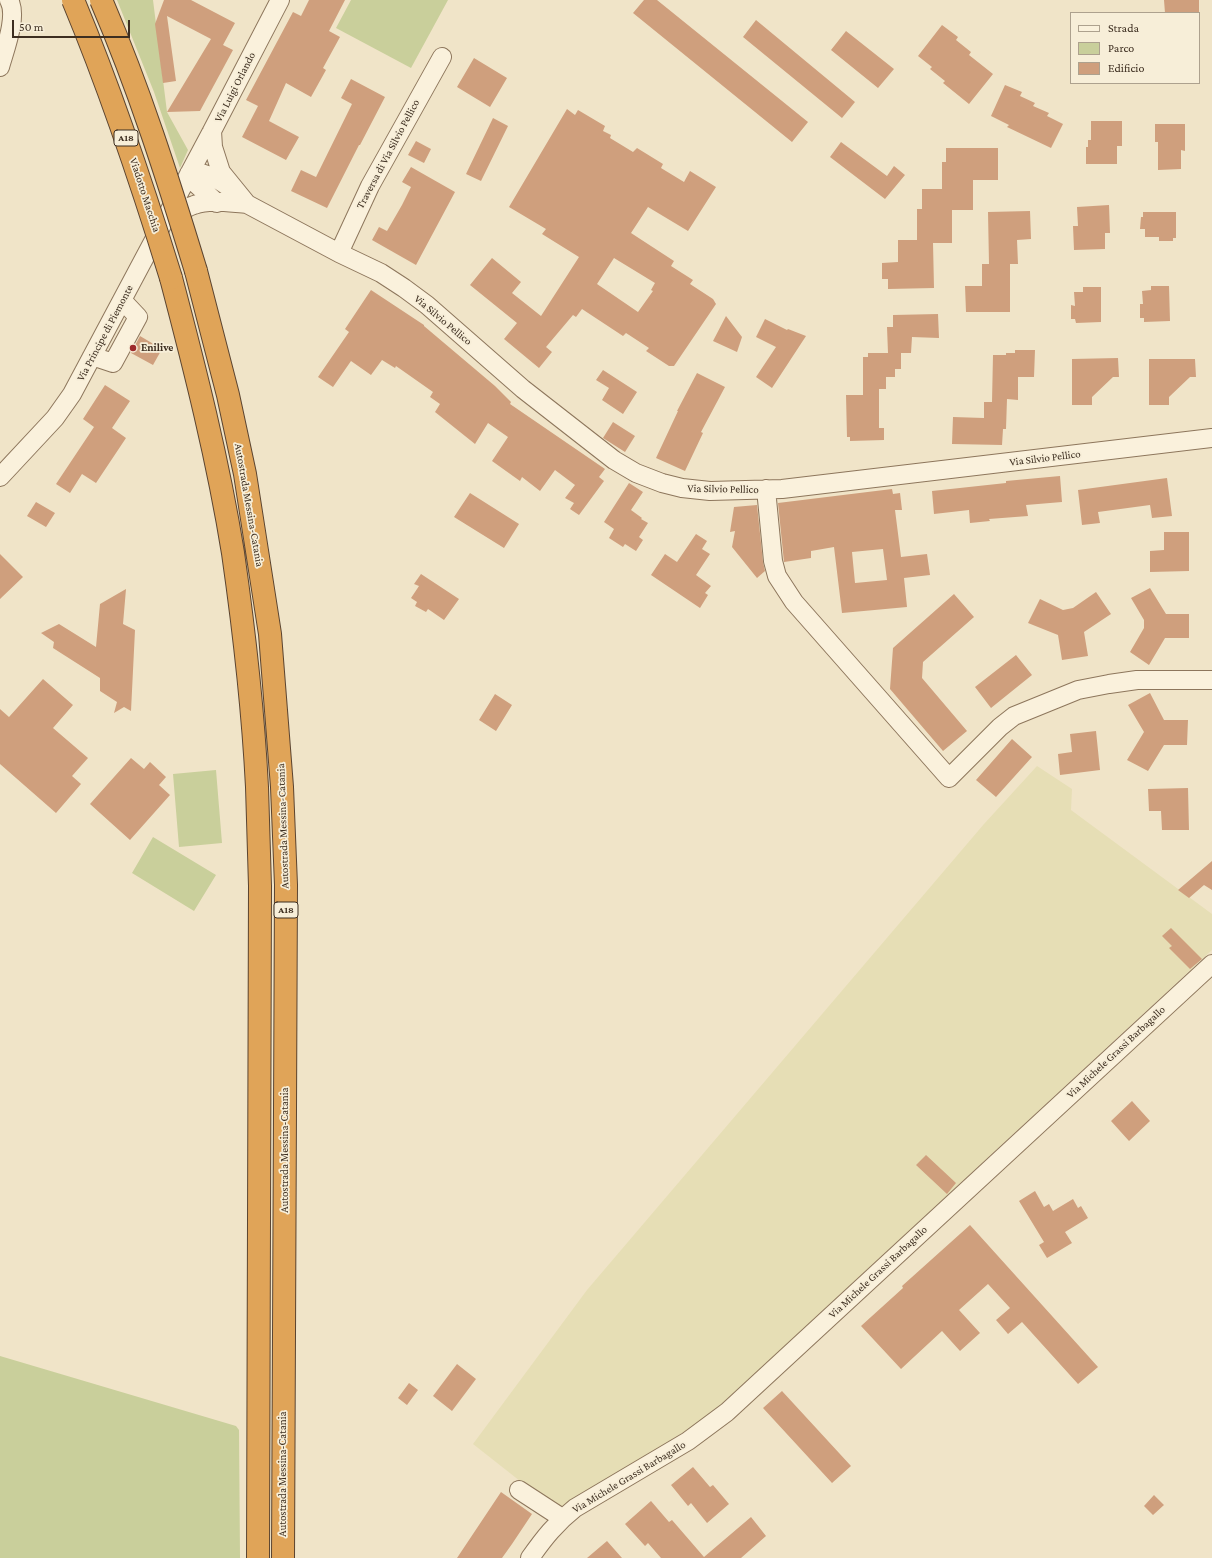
<!DOCTYPE html>
<style>
body{margin:0}
#map{position:relative;width:1212px;height:1558px;overflow:hidden;background:#f0e4c8;font-family:"Crimson Pro",serif}
canvas{display:block}
.legend{position:absolute;left:1070px;top:12px;width:130px;height:72px;box-sizing:border-box;background:#f7eed8;border:1px solid #ada18e;margin:0;padding:5px 7px;list-style:none;font-size:12px;color:#3d2e20}
.legend li{display:flex;align-items:center;gap:8px;height:20px}
.legend b{width:20px;border:1px solid #ada18e}
.scale{position:absolute;left:12px;top:20px;width:118px;height:18px;box-sizing:border-box;border:2px solid #3d2e20;border-top:0;padding-left:5px;font-size:12px;line-height:14px;white-space:nowrap;color:#3d2e20;-webkit-text-stroke:3px #f7eed8;paint-order:stroke}
</style>
<div id="map">
<canvas width="1212" height="1558"></canvas>
<ul class="legend">
<li><b style="height:5px;background:#faf1dc"></b>Strada</li>
<li><b style="height:11px;background:#c9cf9b"></b>Parco</li>
<li><b style="height:11px;background:#cf9f7d"></b>Edificio</li>
</ul>
<div class="scale">50 m</div>
</div>
<script>
const context = document.querySelector('canvas').getContext('2d');
context.lineJoin = 'round';
function paint(path, color) { context.fillStyle = color; context.fill(path, 'evenodd'); }
function stroke(path, color, width, dash) { context.strokeStyle = color; context.lineWidth = width; context.lineCap = dash ? 'butt' : 'round'; context.setLineDash(dash || []); context.stroke(path); }
function drawText(font, color, halo, rows, align = 'center') {
  context.font = font + ' "Crimson Pro",serif'; context.lineWidth = 3.5; context.setLineDash([]); context.textBaseline = 'middle'; context.strokeStyle = halo; context.fillStyle = color; for (const [text, x, y, turn = 0] of rows) {
    context.save(); context.translate(x, y); context.rotate((+turn || 0) * Math.PI / 180); context.textAlign = isNaN(turn) ? turn : align; if (halo) context.strokeText(text, 0, 0); context.fillText(text, 0, 0); context.restore();
  }
}
paint(new Path2D(`
 M 1037,766 L 1072,789 L 1071,810 L 1212,914 L 1212,950 L 724,1402 L 705,1419 L 562,1507 L 520,1481 L 473,1444 L 587,1290 L 984,824 Z`), '#e6deb5');
paint(new Path2D(`
 M 117,0 L 153,0 L 167,112 L 188,150 L 180,168 L 154,92 Z
 M 351,0 L 448,0 L 411,68 L 336,28 Z
 M 216,770 L 222,843 L 179,847 L 173,774 Z
 M 153,837 L 216,875 L 194,911 L 132,873 Z
 M 0,1356 L 236,1426 L 239,1430 L 240,1558 L 0,1558 Z`), '#c9cf9b');
paint(new Path2D(`
 M 164,0 L 191,0 L 235,23 L 223,45 L 233,50 L 200,111 L 167,112 L 211,39 L 167,16 L 176,81 L 163,83 L 155,24 Z
 M 309,0 L 345,0 L 329,31 L 340,37 L 323,68 L 326,70 L 311,97 L 286,83 L 269,121 L 299,137 L 286,160 L 242,137 L 258,106 L 246,100 L 293,12 L 301,16 Z
 M 644,0 L 657,0 L 808,122 L 792,142 L 633,13 Z
 M 1164,0 L 1199,0 L 1199,13 L 1165,13 Z
 M 756,20 L 855,102 L 842,118 L 743,37 Z
 M 942,25 L 958,37 L 956,40 L 971,52 L 969,55 L 993,74 L 969,104 L 943,83 L 945,81 L 930,69 L 932,67 L 918,56 Z
 M 846,31 L 894,69 L 878,88 L 831,50 Z
 M 474,58 L 507,78 L 490,107 L 457,87 Z
 M 351,79 L 385,97 L 360,145 L 359,145 L 327,208 L 291,191 L 301,170 L 316,177 L 352,104 L 341,98 Z
 M 1005,85 L 1022,92 L 1020,96 L 1035,103 L 1033,106 L 1049,113 L 1047,116 L 1063,124 L 1051,148 L 1007,127 L 1009,125 L 991,116 Z
 M 567,109 L 575,115 L 578,110 L 605,126 L 603,131 L 611,135 L 610,138 L 633,152 L 637,148 L 663,164 L 661,168 L 684,182 L 690,171 L 716,187 L 688,231 L 648,207 L 631,233 L 674,261 L 671,266 L 693,280 L 690,284 L 713,299 L 716,304 L 674,366 L 669,366 L 646,351 L 649,348 L 626,333 L 623,336 L 582,309 L 576,317 L 573,315 L 546,347 L 552,352 L 539,368 L 504,339 L 517,323 L 470,285 L 492,258 L 521,282 L 512,293 L 541,316 L 579,257 L 542,234 L 546,229 L 509,207 ZM 614,258 L 655,283 L 651,290 L 653,291 L 638,312 L 597,284 Z
 M 493,118 L 508,126 L 481,181 L 466,174 Z
 M 1091,121 L 1122,121 L 1122,146 L 1117,146 L 1117,164 L 1086,164 L 1086,147 L 1088,147 L 1088,140 L 1091,140 Z
 M 1155,124 L 1185,124 L 1185,151 L 1181,150 L 1181,169 L 1158,170 L 1158,142 L 1155,142 Z
 M 416,141 L 431,149 L 424,163 L 408,155 Z
 M 841,142 L 887,176 L 894,166 L 905,175 L 885,199 L 830,157 Z
 M 946,148 L 998,148 L 998,180 L 973,180 L 973,210 L 952,210 L 952,243 L 933,243 L 934,288 L 888,289 L 888,279 L 882,279 L 882,263 L 898,262 L 898,240 L 917,240 L 917,209 L 922,209 L 922,189 L 942,189 L 942,162 L 946,162 Z
 M 411,167 L 455,192 L 416,265 L 372,240 L 379,227 L 387,231 L 402,205 L 411,187 L 402,182 Z
 M 1109,205 L 1110,233 L 1105,233 L 1105,249 L 1074,250 L 1073,226 L 1078,226 L 1077,207 Z
 M 1030,211 L 1031,239 L 1017,240 L 1018,264 L 1010,264 L 1010,312 L 966,312 L 965,286 L 982,286 L 982,264 L 989,264 L 988,212 Z
 M 1143,212 L 1176,212 L 1176,238 L 1173,238 L 1173,241 L 1159,241 L 1159,237 L 1145,237 L 1145,229 L 1140,229 L 1141,217 L 1143,217 Z
 M 1151,286 L 1169,286 L 1170,321 L 1144,322 L 1144,318 L 1140,318 L 1140,304 L 1143,304 L 1142,291 L 1151,290 Z
 M 1083,287 L 1101,287 L 1101,322 L 1076,323 L 1075,319 L 1071,319 L 1071,305 L 1075,306 L 1074,292 L 1083,292 Z
 M 371,290 L 424,325 L 424,326 L 495,386 L 511,402 L 510,404 L 605,469 L 599,477 L 604,481 L 579,515 L 570,509 L 574,503 L 565,498 L 575,485 L 555,470 L 540,491 L 522,477 L 520,481 L 492,461 L 508,437 L 488,423 L 475,444 L 435,412 L 440,404 L 430,397 L 433,392 L 396,366 L 395,368 L 382,360 L 371,375 L 351,361 L 333,387 L 318,377 L 349,332 L 345,329 Z
 M 938,314 L 939,338 L 912,337 L 911,353 L 901,353 L 901,369 L 895,369 L 895,377 L 886,377 L 886,389 L 879,389 L 879,428 L 884,428 L 884,440 L 850,441 L 850,437 L 847,437 L 846,395 L 863,395 L 863,357 L 868,357 L 868,353 L 888,353 L 887,327 L 893,327 L 893,315 Z
 M 726,316 L 742,337 L 737,352 L 713,341 Z
 M 765,319 L 787,330 L 788,329 L 806,336 L 772,388 L 756,377 L 776,347 L 756,337 Z
 M 140,336 L 162,349 L 153,365 L 131,353 Z
 M 1015,350 L 1035,350 L 1034,377 L 1018,377 L 1018,400 L 1007,399 L 1006,429 L 1003,429 L 1002,445 L 952,444 L 953,417 L 984,418 L 984,402 L 992,402 L 993,355 L 1006,355 L 1006,353 L 1015,353 Z
 M 1118,358 L 1119,377 L 1113,377 L 1092,397 L 1092,405 L 1072,405 L 1072,359 Z
 M 1149,359 L 1195,359 L 1196,377 L 1190,377 L 1169,397 L 1169,405 L 1149,405 Z
 M 603,370 L 637,392 L 623,414 L 602,400 L 609,388 L 596,380 Z
 M 697,373 L 725,387 L 701,432 L 703,433 L 685,471 L 656,458 L 678,411 L 677,411 Z
 M 105,385 L 130,401 L 112,428 L 126,438 L 96,483 L 82,474 L 70,493 L 56,484 L 94,427 L 83,419 Z
 M 613,422 L 635,436 L 625,452 L 603,438 Z
 M 1060,476 L 1062,502 L 1026,505 L 1028,516 L 989,519 L 990,521 L 970,523 L 969,510 L 934,514 L 932,491 L 1006,483 L 1006,481 Z
 M 1167,478 L 1172,516 L 1152,518 L 1150,505 L 1098,512 L 1100,523 L 1082,525 L 1078,490 Z
 M 629,483 L 643,492 L 631,510 L 642,518 L 641,519 L 648,523 L 639,537 L 643,540 L 636,551 L 625,544 L 623,547 L 609,538 L 614,529 L 604,522 Z
 M 892,489 L 893,494 L 900,493 L 902,510 L 895,510 L 901,557 L 927,554 L 930,575 L 904,578 L 907,607 L 842,613 L 834,547 L 811,551 L 811,558 L 784,562 L 778,503 ZM 883,549 L 887,580 L 855,583 L 852,552 Z
 M 470,493 L 519,524 L 504,548 L 454,517 Z
 M 36,502 L 55,513 L 46,527 L 27,516 Z
 M 757,505 L 763,562 L 765,571 L 757,578 L 732,547 L 735,531 L 730,532 L 734,507 Z
 M 1164,532 L 1189,532 L 1189,571 L 1150,572 L 1150,551 L 1164,550 Z
 M 696,534 L 707,541 L 702,549 L 710,554 L 696,575 L 711,586 L 705,593 L 708,595 L 700,608 L 651,575 L 665,554 L 677,562 Z
 M 0,554 L 23,577 L 0,599 Z
 M 421,574 L 459,599 L 444,620 L 428,609 L 426,612 L 415,606 L 417,602 L 411,598 L 419,586 L 414,584 Z
 M 1150,588 L 1166,614 L 1189,614 L 1189,638 L 1165,638 L 1149,665 L 1130,652 L 1144,628 L 1144,620 L 1131,598 Z
 M 126,589 L 123,624 L 135,630 L 131,711 L 124,707 L 114,713 L 117,702 L 100,691 L 100,678 L 53,648 L 54,642 L 41,633 L 59,624 L 96,647 L 100,604 Z
 M 1096,592 L 1111,614 L 1084,632 L 1088,656 L 1062,660 L 1058,635 L 1028,623 L 1040,599 L 1063,610 L 1073,608 Z
 M 954,594 L 974,617 L 923,662 L 922,678 L 967,731 L 943,751 L 890,689 L 893,648 Z
 M 1016,655 L 1032,675 L 991,708 L 975,687 Z
 M 43,679 L 73,705 L 53,728 L 88,758 L 72,776 L 81,784 L 56,813 L 0,764 L 0,709 L 9,717 Z
 M 1150,693 L 1164,720 L 1188,720 L 1187,745 L 1164,745 L 1148,771 L 1127,760 L 1144,732 L 1128,705 Z
 M 495,694 L 512,705 L 496,731 L 479,720 Z
 M 1096,731 L 1100,770 L 1060,775 L 1058,754 L 1072,752 L 1070,734 Z
 M 1012,739 L 1032,757 L 996,797 L 976,780 Z
 M 131,758 L 144,769 L 150,762 L 166,777 L 159,785 L 170,795 L 130,840 L 90,804 Z
 M 1188,788 L 1189,830 L 1162,830 L 1161,811 L 1149,811 L 1148,789 Z
 M 1212,861 L 1212,890 L 1204,885 L 1189,898 L 1178,890 Z
 M 1171,928 L 1202,959 L 1190,969 L 1169,948 L 1172,946 L 1162,936 Z
 M 1132,1101 L 1150,1121 L 1129,1141 L 1111,1121 Z
 M 926,1155 L 956,1183 L 947,1194 L 916,1165 Z
 M 1035,1191 L 1044,1207 L 1049,1204 L 1053,1211 L 1073,1199 L 1078,1208 L 1081,1206 L 1088,1218 L 1065,1232 L 1072,1243 L 1047,1258 L 1039,1245 L 1044,1242 L 1019,1201 Z
 M 970,1225 L 1098,1367 L 1078,1384 L 1022,1322 L 1008,1334 L 996,1320 L 1010,1308 L 988,1284 L 959,1310 L 980,1333 L 960,1351 L 942,1331 L 901,1369 L 861,1326 L 903,1288 L 902,1286 Z
 M 457,1364 L 476,1379 L 452,1411 L 433,1396 Z
 M 409,1383 L 418,1390 L 407,1405 L 398,1398 Z
 M 782,1391 L 851,1466 L 832,1483 L 763,1408 Z
 M 693,1467 L 710,1487 L 713,1485 L 729,1504 L 707,1523 L 691,1503 L 688,1506 L 671,1485 Z
 M 501,1492 L 532,1514 L 512,1544 L 502,1558 L 457,1558 Z
 M 1154,1495 L 1164,1505 L 1153,1515 L 1144,1506 Z
 M 651,1501 L 669,1522 L 672,1520 L 704,1557 L 751,1517 L 766,1536 L 741,1558 L 661,1558 L 648,1543 L 645,1546 L 625,1524 Z
 M 607,1541 L 622,1558 L 587,1558 Z`), '#cf9f7d');
const minor = new Path2D(`
 M 0,67 C 5,49 18,16 9,0
 M 212,131 L 213,147 L 221,172 L 247,204 L 339,253 L 381,273 L 404,288 L 427,305 L 523,389 L 614,460 L 636,473 L 662,483 L 682,488 L 710,491 L 782,489 L 1212,438
 M 189,174 C 205,170 217,179 230,188
 M 189,174 L 194,182 L 217,203
 M 167,220 C 176,215 184,208 194,205 C 210,199 231,203 247,204
 M 339,253 L 370,186 L 442,57
 M 92,356 L 113,363 L 138,317 L 122,300
 M 0,477 L 55,418 L 72,394 L 212,131 L 280,0
 M 766,489 L 773,561 L 777,576 L 794,602 L 949,778 L 1000,727 L 1014,716 L 1078,690 L 1109,684 L 1137,680 L 1212,680
 M 519,1490 L 562,1518
 M 530,1558 C 544,1538 556,1523 575,1508 L 688,1441 L 727,1412 L 1212,964`);
const highway = new Path2D(`
 M 196,271 L 228,395 L 245,474 L 270,634 L 282,787 L 286,885 L 283,1558
 M 171,278 C 195,369 218,460 233,553 C 244,630 253,708 257,787 C 258,820 259,853 260,886 L 258,1558`);
stroke(minor, '#8d765c', 20);
stroke(highway, '#5b4430', 24);
stroke(minor, '#faf1dc', 18);
stroke(highway, '#e0a458', 22);
const highwayBridge = new Path2D(`
 M 73,0 C 111,91 142,184 171,278
 M 101,0 C 139,88 168,179 196,271`);
stroke(highwayBridge, '#5b4430', 24, []);
stroke(highwayBridge, '#e0a458', 22);
for (const [x, y, r, color] of [
 [133,348,4,"#9e2a2b"]
]) { const dot = new Path2D(); dot.arc(x, y, r, 0, 2 * Math.PI); context.fillStyle = color; context.fill(dot); stroke(dot, '#f7eed8', 1.5); }
for (const [x, y, w] of [
 [126,138,24],
 [286,910,24]
]) { const box = new Path2D(); box.roundRect(x - w / 2, y - 8, w, 16, 3); context.fillStyle = '#f7eed8'; context.fill(box); stroke(box, '#3d2e20', 1); }
drawText('bold 10px', '#3d2e20', null, [
 ["A18",126,138],
 ["A18",286,910]
]);
drawText('11px', '#3d2e20', '#f7eed8', [
 ["Via Luigi Orlando",235,87,-63],
 ["Traversa di Via Silvio Pellico",388,154,-62],
 ["Viadotto Macchia",145,195,72],
 ["Via Silvio Pellico",443,320,40],
 ["Via Principe di Piemonte",105,333,-62],
 ["Via Silvio Pellico",1045,458,-7],
 ["Via Silvio Pellico",723,489,1],
 ["Autostrada Messina-Catania",249,505,80],
 ["Autostrada Messina-Catania",283,826,-92],
 ["Via Michele Grassi Barbagallo",1116,1052,-43],
 ["Autostrada Messina-Catania",285,1150,-90],
 ["Via Michele Grassi Barbagallo",878,1272,-43],
 ["Autostrada Messina-Catania",283,1474,-90],
 ["Via Michele Grassi Barbagallo",629,1477,-31]
]);
drawText('bold 11px', '#3d2e20', '#f7eed8', [
 ["Enilive",141,348]
], 'left');
</script>
